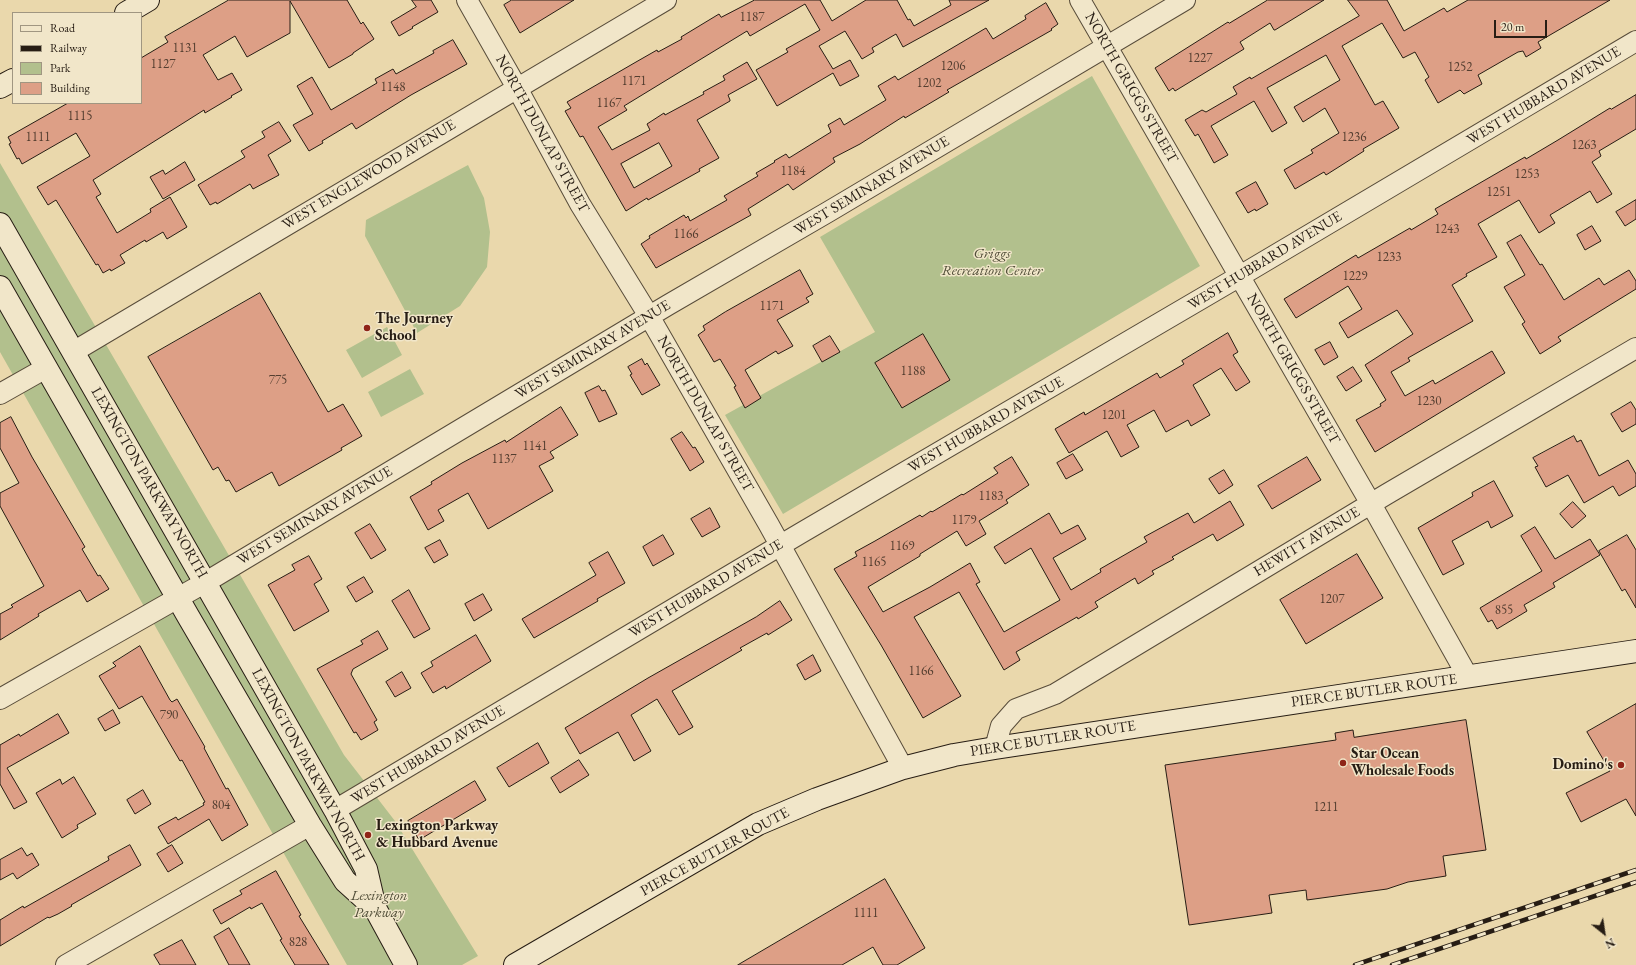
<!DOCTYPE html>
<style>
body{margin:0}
#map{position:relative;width:1636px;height:965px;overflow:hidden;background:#ead8ac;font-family:"EB Garamond",serif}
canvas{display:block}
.legend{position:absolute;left:12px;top:12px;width:130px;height:92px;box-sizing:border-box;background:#f1e6c9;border:1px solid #a09681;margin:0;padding:5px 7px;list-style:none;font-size:12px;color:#271d14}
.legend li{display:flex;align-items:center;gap:8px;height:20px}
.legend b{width:20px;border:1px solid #a09681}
.north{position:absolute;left:1584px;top:913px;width:40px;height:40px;-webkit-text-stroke:3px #f1e6c9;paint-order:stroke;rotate:150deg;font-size:11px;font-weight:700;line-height:16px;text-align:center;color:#271d14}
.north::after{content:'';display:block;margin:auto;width:14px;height:18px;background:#271d14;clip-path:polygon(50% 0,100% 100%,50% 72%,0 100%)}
.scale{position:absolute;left:1494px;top:20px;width:53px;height:18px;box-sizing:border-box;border:2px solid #271d14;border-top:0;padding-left:5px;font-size:12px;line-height:14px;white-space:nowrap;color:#271d14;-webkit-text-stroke:3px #f1e6c9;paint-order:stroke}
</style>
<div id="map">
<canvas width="1636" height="965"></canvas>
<ul class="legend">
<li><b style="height:5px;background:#f1e6c9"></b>Road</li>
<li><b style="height:5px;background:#271d14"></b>Railway</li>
<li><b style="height:11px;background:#b2c08d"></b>Park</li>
<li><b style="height:11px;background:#dd9f86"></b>Building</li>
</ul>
<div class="north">N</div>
<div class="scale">20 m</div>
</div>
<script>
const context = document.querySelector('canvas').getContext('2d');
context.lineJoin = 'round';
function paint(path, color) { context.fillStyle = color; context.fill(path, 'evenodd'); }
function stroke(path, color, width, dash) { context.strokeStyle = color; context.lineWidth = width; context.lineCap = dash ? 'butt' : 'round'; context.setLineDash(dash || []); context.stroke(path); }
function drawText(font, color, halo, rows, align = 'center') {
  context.font = font + ' "EB Garamond",serif'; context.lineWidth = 3; context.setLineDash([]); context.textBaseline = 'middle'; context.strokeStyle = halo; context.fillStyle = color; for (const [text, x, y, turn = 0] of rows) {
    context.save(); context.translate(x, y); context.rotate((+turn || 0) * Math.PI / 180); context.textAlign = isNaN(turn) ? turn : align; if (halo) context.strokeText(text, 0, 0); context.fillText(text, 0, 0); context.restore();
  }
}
paint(new Path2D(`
 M 1092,76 L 1200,266 L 783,514 L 725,415 L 875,332 L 820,237 Z
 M 0,163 L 220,540 L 344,755 L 395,821 L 478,956 L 462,965 L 347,965 L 0,352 Z
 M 468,165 L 484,198 L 490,232 L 487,267 L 460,306 L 417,333 L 365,236 L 366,220 Z
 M 387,327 L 402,355 L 362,378 L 346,350 Z
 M 410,369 L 424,394 L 381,417 L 368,392 Z`), '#b2c08d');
const building = new Path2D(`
 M 229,0 L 347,0 L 361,24 L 363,22 L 374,39 L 353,53 L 353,54 L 329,68 L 290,1 L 290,33 L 247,57 L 235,36 L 203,55 L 218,80 L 232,73 L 242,90 L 231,96 L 232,97 L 205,113 L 204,110 L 93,180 L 101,194 L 96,197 L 117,233 L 151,212 L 150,209 L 170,197 L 187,227 L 167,239 L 163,232 L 146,242 L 145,240 L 120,255 L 125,263 L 111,271 L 110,269 L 103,273 L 98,264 L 96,265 L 56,200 L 48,205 L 37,187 L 90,156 L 76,133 L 22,164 L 19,158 L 17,159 L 9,144 L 11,143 L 8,137 L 68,103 L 141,103 L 141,58 L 168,42 L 165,37 Z
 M 412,0 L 431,0 L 438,12 L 412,27 L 413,28 L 399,36 L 391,22 L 416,7 Z
 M 512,0 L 574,0 L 520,33 L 504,5 Z
 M 755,0 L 820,0 L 832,21 L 866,0 L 897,0 L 908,20 L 910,19 L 914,26 L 951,5 L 949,0 L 989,0 L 903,47 L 896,34 L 872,48 L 874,52 L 862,59 L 845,31 L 819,46 L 833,69 L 850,60 L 859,76 L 840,86 L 833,73 L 777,106 L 756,70 L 788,52 L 786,49 L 820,30 L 805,4 L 750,36 L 747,31 L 624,106 L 627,110 L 598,127 L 612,150 L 650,130 L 647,124 L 664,113 L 665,115 L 704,94 L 703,92 L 725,80 L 723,76 L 747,62 L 757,79 L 728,95 L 730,100 L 730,101 L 697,120 L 719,158 L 699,169 L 700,171 L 648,200 L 647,198 L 626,211 L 583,136 L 580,137 L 565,111 L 571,108 L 567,102 L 636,62 L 657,50 L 658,52 L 682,39 L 681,37 L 719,14 L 721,17 ZM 659,143 L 672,166 L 634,188 L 621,164 Z
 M 1268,0 L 1324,0 L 1275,30 L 1274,30 L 1270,23 L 1240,42 L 1244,49 L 1175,91 L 1173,88 L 1169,91 L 1155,68 L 1228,22 L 1229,23 Z
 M 1348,0 L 1387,0 L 1404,31 L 1444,8 L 1447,12 L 1468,0 L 1610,0 L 1538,42 L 1541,48 L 1526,57 L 1523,51 L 1518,52 L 1478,75 L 1482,84 L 1464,94 L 1460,90 L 1438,103 L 1425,80 L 1429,77 L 1415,52 L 1403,58 L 1382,23 L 1342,46 L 1375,105 L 1383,101 L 1399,128 L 1363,149 L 1364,151 L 1326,175 L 1324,172 L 1295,189 L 1284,170 L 1313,153 L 1311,150 L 1339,133 L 1325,108 L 1303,122 L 1294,107 L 1340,80 L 1326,55 L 1267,88 L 1287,123 L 1272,132 L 1254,101 L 1211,126 L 1228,155 L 1214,163 L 1198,134 L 1195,136 L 1185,120 L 1202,110 L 1206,112 L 1237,94 L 1233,87 L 1250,77 L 1251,79 L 1359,16 Z
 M 1046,3 L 1058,24 L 1051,29 L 1052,30 L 947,90 L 949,92 L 905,118 L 904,116 L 860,144 L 833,158 L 835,162 L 793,190 L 788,184 L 748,209 L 751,215 L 656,268 L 641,244 L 650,238 L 649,236 L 684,215 L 686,218 L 688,216 L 690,221 L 727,200 L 724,196 L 758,176 L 756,173 L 775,162 L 774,161 L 786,154 L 789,158 L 831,132 L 828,125 L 840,118 L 844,125 L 886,100 L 878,86 L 895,76 L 898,80 L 986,28 L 993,39 L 1026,19 L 1025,16 Z
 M 453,40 L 467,64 L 411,95 L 356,129 L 352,123 L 322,141 L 323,143 L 309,151 L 293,125 L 313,114 L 297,86 L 312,77 L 331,110 L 377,83 L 375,79 L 393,69 L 396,74 L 434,53 L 433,51 Z
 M 1636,95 L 1636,129 L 1599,151 L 1601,156 L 1592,162 L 1612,194 L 1597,203 L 1590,191 L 1550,215 L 1555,223 L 1539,233 L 1519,200 L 1478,224 L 1497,257 L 1466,274 L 1467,276 L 1452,285 L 1473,321 L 1408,358 L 1410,361 L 1391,372 L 1405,396 L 1433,380 L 1435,384 L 1492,351 L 1505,373 L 1375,452 L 1356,420 L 1381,406 L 1380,404 L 1386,400 L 1365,365 L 1413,334 L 1397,310 L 1348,338 L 1339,323 L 1362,309 L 1348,286 L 1296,318 L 1284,299 L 1356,255 L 1358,258 L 1410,228 L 1411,230 L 1438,214 L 1435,209 L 1511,165 L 1525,157 L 1526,159 L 1558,140 L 1610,108 L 1611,109 Z
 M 279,122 L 291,141 L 268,155 L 279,175 L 253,189 L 250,184 L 217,204 L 216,202 L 210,205 L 198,185 L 245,157 L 241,151 L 265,137 L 262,132 Z
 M 185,162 L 195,180 L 163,199 L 150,177 L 163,170 L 165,174 Z
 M 1256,182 L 1268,204 L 1256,211 L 1255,209 L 1248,213 L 1236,193 Z
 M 1636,200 L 1636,219 L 1625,226 L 1616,212 Z
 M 1592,226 L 1601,241 L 1585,250 L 1577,235 Z
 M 1521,235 L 1540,265 L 1542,264 L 1564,300 L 1599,278 L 1604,285 L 1629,270 L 1636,281 L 1636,289 L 1558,337 L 1561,341 L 1540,354 L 1522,324 L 1525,322 L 1504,287 L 1525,275 L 1507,243 Z
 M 800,270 L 813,294 L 806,298 L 809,302 L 777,320 L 793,346 L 778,354 L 776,351 L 745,370 L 761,398 L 745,408 L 734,387 L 736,386 L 720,359 L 714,362 L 698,335 L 705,330 L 703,326 L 725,312 Z
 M 260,293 L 328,412 L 343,404 L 362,436 L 341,448 L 342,450 L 279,486 L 272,472 L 236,492 L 229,480 L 226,481 L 218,467 L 213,470 L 148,357 Z
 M 1228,333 L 1238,352 L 1233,355 L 1250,382 L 1236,391 L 1221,368 L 1193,385 L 1210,415 L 1191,426 L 1188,420 L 1166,432 L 1154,410 L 1127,425 L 1139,447 L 1121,457 L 1107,431 L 1069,453 L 1055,429 L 1084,412 L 1085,415 L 1157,373 L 1160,378 L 1184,364 L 1182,361 Z
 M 923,334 L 950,380 L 902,408 L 875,363 Z
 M 830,336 L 840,352 L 822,362 L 813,346 Z
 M 1330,342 L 1338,357 L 1324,365 L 1315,350 Z
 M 642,359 L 645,365 L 647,363 L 660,385 L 642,395 L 630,375 L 632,374 L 628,367 Z
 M 1353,367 L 1362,381 L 1346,391 L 1337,377 Z
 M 599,386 L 602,391 L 605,390 L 617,414 L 599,422 L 585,393 Z
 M 1631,402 L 1636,410 L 1636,424 L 1622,432 L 1611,414 Z
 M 561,407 L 578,435 L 550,452 L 554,458 L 539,466 L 553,491 L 488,529 L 468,493 L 438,510 L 444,521 L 428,530 L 410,497 L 432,484 L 431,482 L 462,463 L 505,440 L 506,442 Z
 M 11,417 L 32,457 L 85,547 L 82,549 L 98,576 L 100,575 L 109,589 L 87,602 L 80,590 L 38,614 L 39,616 L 0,640 L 0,614 L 13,607 L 11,605 L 44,586 L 0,506 L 0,493 L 19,483 L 0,448 L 0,423 Z
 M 682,432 L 693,448 L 695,447 L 704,462 L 690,471 L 671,439 Z
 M 1574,436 L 1577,442 L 1581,440 L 1599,476 L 1628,460 L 1636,474 L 1636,486 L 1619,496 L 1613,486 L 1584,503 L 1568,475 L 1546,487 L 1535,467 L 1538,466 L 1533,458 Z
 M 1073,454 L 1083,470 L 1066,479 L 1057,463 Z
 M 1012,457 L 1029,485 L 1006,500 L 1008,503 L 979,521 L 986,534 L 966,546 L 957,531 L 920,554 L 920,556 L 868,587 L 883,612 L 930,587 L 970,563 L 980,582 L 976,584 L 1004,632 L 1060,600 L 1031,548 L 1005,564 L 994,547 L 1049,513 L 1061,534 L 1078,525 L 1086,539 L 1053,558 L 1071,590 L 1101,572 L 1100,569 L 1147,542 L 1144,537 L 1188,513 L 1194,523 L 1230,501 L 1244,525 L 1217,541 L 1213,534 L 1172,557 L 1174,559 L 1152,571 L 1154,574 L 1138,584 L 1135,578 L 1095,602 L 1098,607 L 1078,619 L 1077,617 L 1016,652 L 1020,660 L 1004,670 L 959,592 L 914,617 L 961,696 L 923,718 L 881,645 L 834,569 L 857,556 L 855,552 L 875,541 L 920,515 L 922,517 L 931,511 L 932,512 L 962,494 L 963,495 L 998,473 L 994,468 Z
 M 1307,457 L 1321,480 L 1272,509 L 1258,486 Z
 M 1224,470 L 1233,485 L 1219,494 L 1209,479 Z
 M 1494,481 L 1513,516 L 1491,528 L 1488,521 L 1452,541 L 1464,564 L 1443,575 L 1418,528 L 1473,496 L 1472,493 Z
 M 1573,502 L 1586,516 L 1572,528 L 1560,514 Z
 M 710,508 L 720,527 L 702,537 L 691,519 Z
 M 370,524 L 386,550 L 371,559 L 355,533 Z
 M 1535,527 L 1555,559 L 1590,539 L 1600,555 L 1553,583 L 1555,587 L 1524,605 L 1527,611 L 1497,629 L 1492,620 L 1488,622 L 1480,608 L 1542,571 L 1521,536 Z
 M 663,535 L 674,554 L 653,566 L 643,547 Z
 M 1627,535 L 1636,550 L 1636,608 L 1625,589 L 1622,591 L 1599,551 Z
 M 440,540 L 448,555 L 434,563 L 425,548 Z
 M 608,552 L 625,583 L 597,599 L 598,601 L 534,638 L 522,619 L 596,575 L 589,563 Z
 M 1357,554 L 1383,598 L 1306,644 L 1280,600 Z
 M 309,556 L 322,579 L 314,584 L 329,611 L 294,631 L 268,585 L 295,570 L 292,565 Z
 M 364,577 L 373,592 L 356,602 L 347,587 Z
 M 409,590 L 430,629 L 414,638 L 392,601 Z
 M 483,594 L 492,610 L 474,621 L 465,604 Z
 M 780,601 L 792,620 L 768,635 L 767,633 L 740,648 L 742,650 L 672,691 L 693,727 L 679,735 L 657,699 L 631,715 L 651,751 L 634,761 L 618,732 L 580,754 L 565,728 L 648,678 L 756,617 Z
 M 378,631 L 388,649 L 353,669 L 351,674 L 377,720 L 374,722 L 378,730 L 361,740 L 356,732 L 354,733 L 317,669 L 363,644 L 361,641 Z
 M 476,635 L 491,661 L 446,689 L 445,686 L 433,693 L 421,673 L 433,666 L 431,662 Z
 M 140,646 L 170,700 L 172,702 L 177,699 L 205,747 L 204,748 L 226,789 L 228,788 L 248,825 L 222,841 L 209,819 L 168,844 L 158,827 L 176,817 L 178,820 L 204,805 L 203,803 L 205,802 L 182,760 L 180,761 L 142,696 L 119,709 L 99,676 L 116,666 L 113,663 Z
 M 813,655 L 821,671 L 805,680 L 797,665 Z
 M 402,672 L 411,688 L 395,697 L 386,682 Z
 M 1636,704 L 1636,816 L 1626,799 L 1581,822 L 1566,793 L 1610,771 L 1587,732 Z
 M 113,710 L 120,723 L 105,731 L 98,719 Z
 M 58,714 L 69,733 L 7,768 L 27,802 L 14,809 L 0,784 L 0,745 L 19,734 L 20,736 Z
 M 1466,720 L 1486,850 L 1443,856 L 1446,876 L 1408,882 L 1387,889 L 1307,900 L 1306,890 L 1269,895 L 1272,913 L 1189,925 L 1165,765 L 1336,740 L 1335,733 L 1353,730 L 1354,737 Z
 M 538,743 L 549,763 L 509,787 L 497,768 Z
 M 579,760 L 589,775 L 560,793 L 551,778 Z
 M 74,777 L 96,814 L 77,825 L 78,828 L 62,838 L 36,793 L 60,779 L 62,784 Z
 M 475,781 L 486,800 L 419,840 L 408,821 Z
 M 143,790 L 151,804 L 135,814 L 127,800 Z
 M 130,845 L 141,865 L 71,905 L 72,906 L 58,914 L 49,918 L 48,917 L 0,946 L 0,920 L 23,906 L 24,908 L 109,860 L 108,857 Z
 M 172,845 L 183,863 L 168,872 L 157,854 Z
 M 22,848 L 27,856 L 32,853 L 39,865 L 17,879 L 13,873 L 0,880 L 0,860 Z
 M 276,871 L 301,915 L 299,916 L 329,965 L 295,965 L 280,940 L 282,939 L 262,903 L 251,909 L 250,907 L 221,924 L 213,910 L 242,894 L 240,891 Z
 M 885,879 L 925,948 L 897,965 L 883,965 L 873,947 L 842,965 L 738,965 Z
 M 229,928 L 250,965 L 229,965 L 214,937 Z
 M 182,940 L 196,965 L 160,965 L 154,955 Z`);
paint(building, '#dd9f86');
stroke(building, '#271d14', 1);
const street = new Path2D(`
 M 467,0 L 517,88 L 580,204 L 649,316 L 769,525 L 903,768
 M 1080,0 L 1371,504 L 1468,677
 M 73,352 L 666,0
 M 0,394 L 46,368
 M 0,699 L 206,582 L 668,305 L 828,212 L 1185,0
 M 995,748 L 1001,726 L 1016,709 L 1055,694 L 1387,494 L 1636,348
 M 335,810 L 801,533 L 1240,276 L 1636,41
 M 66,965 L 310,825`);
const secondary = new Path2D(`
 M 126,13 L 148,0
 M 0,87 L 13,80
 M 0,224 L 335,810 L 366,869 L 375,908 L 406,965
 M 0,287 L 188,616 L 310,825 L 345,881 L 375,908
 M 515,965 L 758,824 L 817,799 L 903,768 L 954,755 L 995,748 L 1636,651`);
stroke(street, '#584c3a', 22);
stroke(secondary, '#271d14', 24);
stroke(street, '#f1e6c9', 20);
stroke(secondary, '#f1e6c9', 22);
const rail = new Path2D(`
 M 1355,965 L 1636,870
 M 1392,965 L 1636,882`);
stroke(rail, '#271d14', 4.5);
stroke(rail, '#f1e6c9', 3, [9]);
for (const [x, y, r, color] of [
 [367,328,4,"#8f2418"],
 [1343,763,4,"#8f2418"],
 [1621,765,4,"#8f2418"],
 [368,835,4,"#8f2418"]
]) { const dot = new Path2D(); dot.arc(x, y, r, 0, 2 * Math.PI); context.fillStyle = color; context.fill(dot); stroke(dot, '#f1e6c9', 1.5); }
drawText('13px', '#543e30', null, [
 ["1187",752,17],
 ["1131",185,48],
 ["1227",1200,58],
 ["1127",163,64],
 ["1206",953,66],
 ["1252",1460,67],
 ["1171",634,81],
 ["1202",929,83],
 ["1148",393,87],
 ["1167",609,103],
 ["1115",80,116],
 ["1111",38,137],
 ["1236",1354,137],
 ["1263",1584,145],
 ["1184",793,171],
 ["1253",1527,174],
 ["1251",1499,192],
 ["1243",1447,229],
 ["1166",686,234],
 ["1233",1389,257],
 ["1229",1355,276],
 ["1171",772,306],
 ["1188",913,371],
 ["775",278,380],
 ["1230",1429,401],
 ["1201",1114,415],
 ["1141",535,446],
 ["1137",504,459],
 ["1183",991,496],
 ["1179",964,520],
 ["1169",902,546],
 ["1165",874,562],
 ["1207",1332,599],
 ["855",1504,610],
 ["1166",921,671],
 ["790",169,715],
 ["804",221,805],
 ["1211",1326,807],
 ["1111",866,913],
 ["828",298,942]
]);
drawText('15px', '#271d14', '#f1e6c9', [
 ["NORTH GRIGGS STREET",1131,88,60],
 ["WEST HUBBARD AVENUE",1544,96,-31],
 ["NORTH DUNLAP STREET",542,134,61],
 ["WEST ENGLEWOOD AVENUE",369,175,-31],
 ["WEST SEMINARY AVENUE",872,186,-31],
 ["WEST HUBBARD AVENUE",1265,261,-31],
 ["WEST SEMINARY AVENUE",593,350,-31],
 ["NORTH GRIGGS STREET",1293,369,60],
 ["NORTH DUNLAP STREET",705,414,60],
 ["WEST HUBBARD AVENUE",986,425,-30],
 ["LEXINGTON PARKWAY NORTH",149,483,60],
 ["WEST SEMINARY AVENUE",315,516,-31],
 ["HEWITT AVENUE",1307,542,-31],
 ["WEST HUBBARD AVENUE",706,589,-31],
 ["PIERCE BUTLER ROUTE",1374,691,-8],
 ["PIERCE BUTLER ROUTE",1053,739,-9],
 ["WEST HUBBARD AVENUE",428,755,-31],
 ["LEXINGTON PARKWAY NORTH",308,765,61],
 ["PIERCE BUTLER ROUTE",715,852,-29]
]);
drawText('italic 15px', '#514e38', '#f1e6c9', [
 ["Griggs",992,254],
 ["Recreation Center",992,271],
 ["Lexington",379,896],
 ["Parkway",379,913]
]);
drawText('bold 15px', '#271d14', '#f1e6c9', [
 ["The Journey",375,319],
 ["School",375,336],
 ["Star Ocean",1351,754],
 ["Wholesale Foods",1351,771],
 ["Domino's",1613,765,"right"],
 ["Lexington Parkway",376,826],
 ["& Hubbard Avenue",376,843]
], 'left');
</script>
